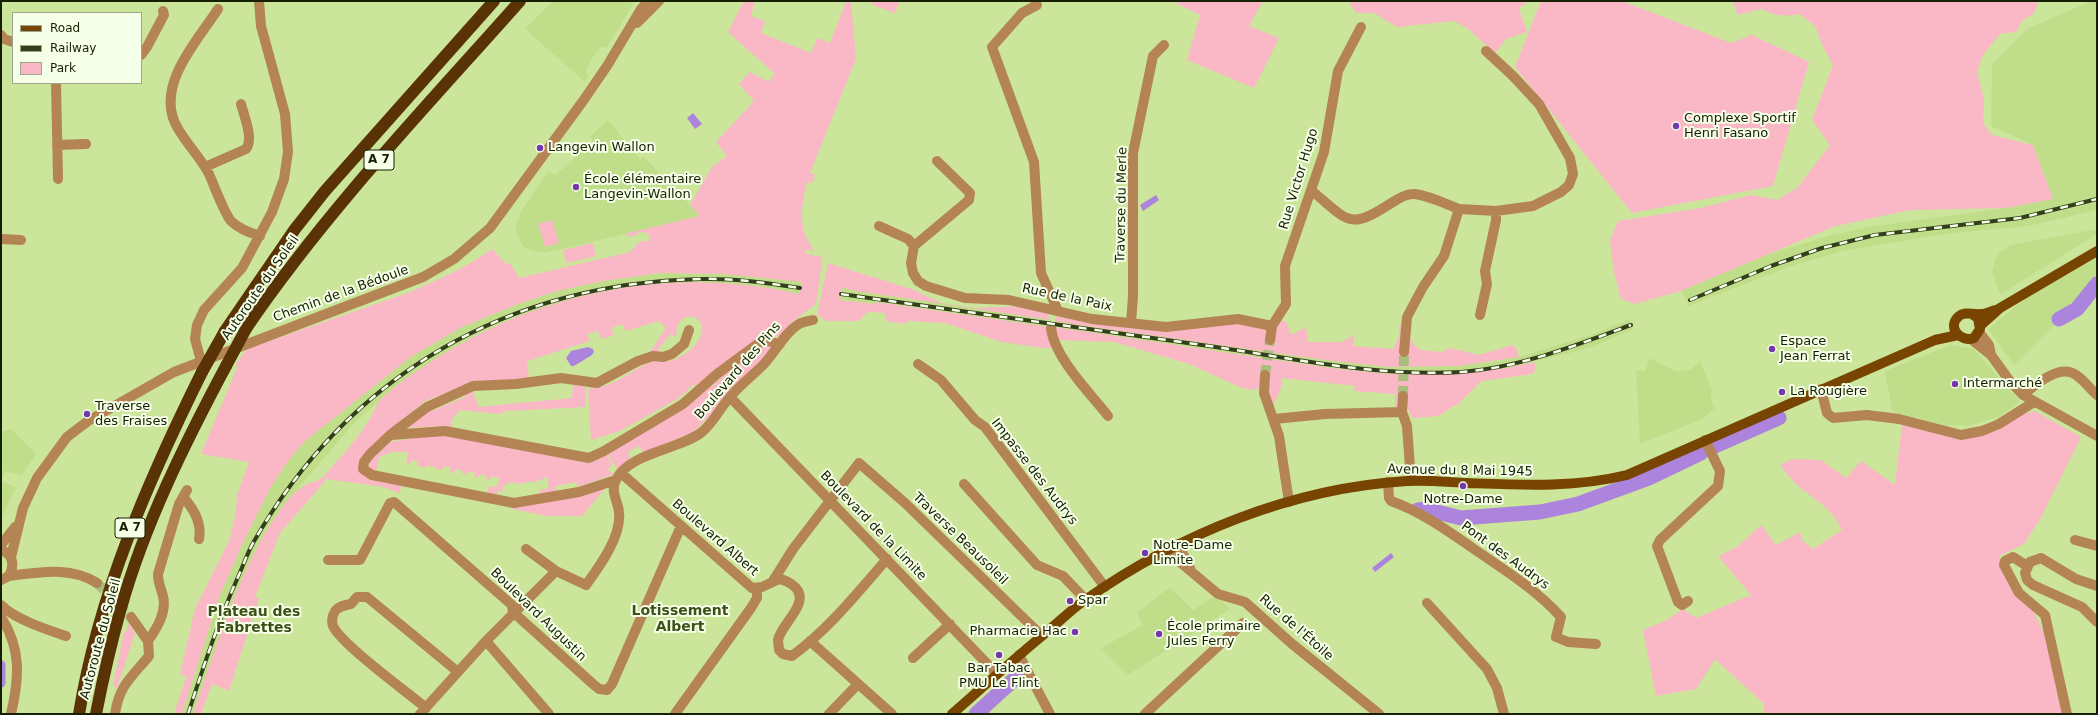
<!DOCTYPE html>
<meta charset="utf-8">
<style>
body{margin:0}
#map{position:relative;width:2098px;height:715px;overflow:hidden;background:#cbe69a;font-family:"DejaVu Sans",sans-serif}
canvas{display:block}
.frame{position:absolute;inset:0;border:2px solid #172003;pointer-events:none}
.legend{position:absolute;left:12px;top:12px;width:130px;height:72px;box-sizing:border-box;background:#f6ffe8;border:1px solid #9da68c;margin:0;padding:5px 7px;list-style:none;font-size:12px;color:#172003}
.legend li{display:flex;align-items:center;gap:8px;height:20px}
.legend b{width:20px;border:1px solid #9da68c}
</style>
<div id="map">
<canvas width="2098" height="715"></canvas>
<div class="frame"></div>
<ul class="legend">
<li><b style="height:5px;background:#774501"></b>Road</li>
<li><b style="height:5px;background:#333e1a"></b>Railway</li>
<li><b style="height:11px;background:#fab7c6"></b>Park</li>
</ul>
</div>
<script>
const context = document.querySelector('canvas').getContext('2d');
context.lineJoin = 'round';
function paint(path, color) { context.fillStyle = color; context.fill(path, 'evenodd'); }
function stroke(path, color, width, dash) { context.strokeStyle = color; context.lineWidth = width; context.lineCap = dash ? 'butt' : 'round'; context.setLineDash(dash || []); context.stroke(path); }
function drawText(font, color, halo, rows, align = 'center') {
  context.font = font + ' "DejaVu Sans",sans-serif'; context.lineWidth = 4; context.setLineDash([]); context.textBaseline = 'middle'; context.strokeStyle = halo; context.fillStyle = color; for (const [text, x, y, turn = 0] of rows) {
    context.save(); context.translate(x, y); context.rotate((+turn || 0) * Math.PI / 180); context.textAlign = isNaN(turn) ? turn : align; if (halo) context.strokeText(text, 0, 0); context.fillText(text, 0, 0); context.restore();
  }
}
paint(new Path2D(`
 M 553,1 L 635,1 L 607,47 L 600,48 L 591,60 L 586,71 L 588,77 L 585,82 L 525,29 Z
 M 2091,1 L 2097,1 L 2097,210 L 2029,226 L 1945,234 L 1842,251 L 1791,266 L 1689,306 L 1681,291 L 1769,254 L 1828,236 L 1868,227 L 2006,208 L 2053,199 L 2033,145 L 1991,126 L 1992,64 L 2027,29 Z
 M 608,120 L 640,159 L 644,157 L 701,216 L 545,253 L 532,251 L 525,248 L 520,242 L 515,229 L 522,209 L 549,171 L 555,175 L 593,142 L 590,136 Z
 M 2097,229 L 2097,234 L 2000,295 L 1992,272 L 1997,254 L 2011,245 Z
 M 2097,258 L 2097,282 L 2014,365 L 1988,329 L 2022,301 Z
 M 660,273 L 725,274 L 802,282 L 799,295 L 760,287 L 699,283 L 667,283 L 610,290 L 512,318 L 471,337 L 432,361 L 406,379 L 356,421 L 283,506 L 259,545 L 229,614 L 193,714 L 182,714 L 219,597 L 247,534 L 271,487 L 288,461 L 305,441 L 412,356 L 462,327 L 518,304 L 557,291 L 603,281 Z
 M 841,287 L 1051,320 L 1050,327 L 876,302 L 875,304 L 840,300 Z
 M 1630,319 L 1634,329 L 1592,347 L 1570,353 L 1507,368 L 1476,372 L 1424,375 L 1389,374 L 1331,368 L 1054,327 L 1055,321 L 1325,360 L 1389,367 L 1436,367 L 1493,362 L 1519,357 L 1591,335 Z
 M 1950,345 L 1974,349 L 2020,402 L 1998,417 L 1967,426 L 1950,425 L 1948,427 L 1915,417 L 1913,419 L 1892,411 L 1885,371 Z
 M 1650,358 L 1677,372 L 1691,369 L 1700,361 L 1712,389 L 1711,399 L 1715,408 L 1703,419 L 1640,444 L 1636,371 L 1645,371 Z
 M 11,429 L 36,454 L 22,475 L 5,471 L 1,481 L 1,432 Z
 M 1,481 L 16,487 L 1,519 Z
 M 1170,587 L 1193,610 L 1215,596 L 1230,609 L 1128,675 L 1101,648 L 1143,625 L 1137,613 Z`), '#c0de8a');
paint(new Path2D(`
 M 744,1 L 755,1 L 751,16 L 765,21 L 761,33 L 811,53 L 817,38 L 830,43 L 846,1 L 851,1 L 856,59 L 810,173 L 815,175 L 813,183 L 807,182 C 803,199 799,218 805,235 C 807,241 812,246 814,252 L 807,249 L 805,252 L 809,255 L 821,256 L 822,263 L 816,304 L 792,322 L 781,337 L 766,335 L 736,356 L 694,389 L 695,383 L 679,398 L 620,431 L 591,440 L 588,391 L 590,388 C 613,389 630,370 651,362 C 655,360 659,362 663,362 C 676,361 687,354 695,345 C 708,331 701,309 682,319 L 677,325 L 676,338 L 671,334 L 658,349 L 663,353 L 650,352 L 666,328 L 659,321 L 626,331 L 622,324 L 611,328 L 614,335 L 602,339 L 597,331 L 587,334 L 590,341 L 527,361 L 529,378 L 471,383 L 425,401 L 390,430 L 361,466 L 402,486 L 399,493 L 384,487 L 327,479 L 280,533 L 255,597 L 259,598 L 229,691 L 212,684 L 201,714 L 193,714 C 217,646 240,564 283,506 C 289,498 298,489 307,484 C 311,482 315,482 319,480 C 326,475 333,465 339,459 C 350,447 361,433 369,420 C 374,413 376,404 382,398 C 400,381 424,366 445,353 C 550,289 679,266 799,294 L 802,282 L 725,274 L 660,273 L 603,281 L 557,291 L 518,304 L 462,327 L 412,356 L 305,441 L 288,461 L 271,487 L 247,534 L 219,597 L 182,714 L 174,714 L 186,678 L 186,676 L 180,674 L 195,609 L 229,541 L 236,513 L 237,495 L 249,462 L 201,454 L 237,368 L 236,364 L 247,349 L 410,292 C 439,279 466,268 492,249 L 507,265 L 510,263 L 519,278 L 630,252 L 640,241 L 648,242 L 650,236 L 647,233 L 640,232 L 632,237 L 624,234 L 700,216 L 690,205 L 712,167 L 727,156 L 716,142 L 754,101 L 739,84 L 750,72 L 768,82 L 775,74 L 728,32 Z
 M 868,1 L 900,1 L 895,13 L 875,6 Z
 M 1172,1 L 1263,1 L 1249,26 L 1279,38 L 1254,88 L 1187,60 L 1200,15 Z
 M 1348,1 L 1528,1 L 1519,9 L 1527,32 L 1506,39 L 1495,53 L 1467,28 L 1454,21 L 1397,27 L 1374,13 L 1356,13 Z
 M 1541,1 L 1622,1 L 1731,43 L 1752,35 L 1809,62 L 1773,186 L 1632,213 L 1515,67 Z
 M 1732,1 L 2039,1 L 2034,13 L 2022,21 L 2016,32 L 2000,34 L 1983,55 L 1977,72 L 1984,99 L 1983,123 L 1992,135 L 2033,145 L 2053,199 L 2006,208 L 1910,210 L 1835,226 L 1681,291 L 1635,304 L 1621,299 L 1614,272 L 1610,240 L 1618,221 L 1701,208 L 1751,195 L 1777,200 L 1797,188 L 1830,145 L 1812,120 L 1833,65 L 1823,47 L 1816,27 L 1800,14 C 1784,17 1776,16 1761,9 L 1738,15 Z
 M 552,220 L 559,243 L 545,247 L 538,224 Z
 M 593,243 L 596,256 L 566,263 L 563,250 Z
 M 828,263 L 914,290 L 941,303 L 975,308 L 1024,306 L 1047,312 L 1050,320 L 850,290 L 842,287 L 840,300 L 875,304 L 876,302 L 1050,327 L 1047,336 L 1053,348 L 1043,348 L 1002,342 L 945,323 L 909,321 L 906,322 L 906,324 L 885,321 L 885,313 L 867,312 L 859,321 L 826,321 L 817,315 Z
 M 1057,316 L 1106,325 L 1237,323 L 1267,329 L 1274,336 L 1280,320 L 1287,323 L 1291,335 L 1306,327 L 1308,342 L 1342,342 L 1354,335 L 1353,346 L 1393,349 L 1399,337 L 1399,325 L 1401,325 L 1401,349 L 1410,338 L 1415,346 L 1421,350 L 1442,352 L 1450,348 L 1479,355 L 1512,345 L 1517,349 L 1519,357 L 1457,366 L 1389,367 L 1325,360 L 1086,326 L 1055,321 Z
 M 1054,327 L 1331,368 L 1389,374 L 1451,374 L 1507,368 L 1534,362 L 1536,368 L 1533,374 L 1482,381 L 1456,406 L 1453,406 L 1439,416 L 1412,418 L 1407,407 L 1399,404 L 1397,408 L 1395,408 L 1395,394 L 1354,391 L 1355,386 L 1282,378 L 1281,388 L 1273,406 L 1260,385 L 1257,390 L 1242,388 L 1189,364 L 1114,342 L 1058,340 Z
 M 761,344 L 771,346 L 772,350 L 714,412 L 693,432 L 644,453 L 639,446 L 628,452 L 630,459 L 617,469 L 607,453 L 705,387 L 712,386 L 721,378 L 720,376 Z
 M 573,384 L 585,387 L 586,407 L 505,411 L 499,414 L 460,410 L 452,419 L 451,427 L 441,426 L 407,428 L 431,408 L 432,411 L 465,397 L 465,393 L 474,391 L 473,398 L 476,398 L 478,407 L 572,398 Z
 M 2035,411 L 2081,437 L 2039,521 L 2024,544 L 1999,556 L 2015,596 L 2032,609 L 2044,633 L 2065,714 L 1765,714 L 1763,703 L 1715,659 L 1696,689 L 1656,696 L 1643,630 L 1665,621 L 1683,609 L 1696,618 L 1751,595 L 1718,556 L 1737,547 L 1761,525 L 1776,545 L 1800,532 L 1802,540 L 1813,549 L 1842,530 C 1828,503 1816,502 1796,484 C 1790,478 1785,471 1780,465 L 1792,459 L 1821,460 L 1846,478 L 1861,461 L 1895,485 L 1902,424 L 1948,435 Z
 M 442,434 L 587,463 L 593,462 L 606,453 L 612,464 L 608,471 L 614,474 L 578,487 L 576,482 L 556,486 L 556,492 L 540,494 L 540,490 L 549,488 L 547,477 L 533,483 L 533,481 L 519,484 L 509,482 L 508,485 L 504,484 L 503,492 L 498,490 L 497,496 L 487,494 L 489,486 L 497,487 L 499,478 L 491,476 L 490,480 L 486,479 L 487,476 L 479,474 L 478,478 L 474,477 L 475,473 L 467,471 L 466,475 L 462,474 L 463,471 L 455,469 L 454,473 L 450,472 L 451,468 L 443,466 L 442,470 L 427,465 L 426,468 L 418,466 L 418,462 L 411,460 L 410,464 L 406,463 L 408,452 L 392,452 L 379,457 L 376,471 L 368,468 L 370,459 L 388,442 Z
 M 608,485 L 582,516 L 547,516 L 508,508 Z
 M 128,623 L 135,633 L 117,688 L 113,686 L 124,632 L 126,632 Z`), '#fab7c6');
paint(new Path2D(`
 M 693,113 L 702,124 L 695,129 L 687,118 Z
 M 1156,195 L 1159,200 L 1143,211 L 1140,205 Z
 M 588,347 L 593,349 L 594,352 L 592,355 L 574,366 L 571,366 L 566,358 L 571,351 Z
 M 1391,553 L 1394,557 L 1375,572 L 1372,568 Z`), '#ad84dd');
stroke(new Path2D(`
 M 1,665 L 1,683`), '#ad84dd', 9);
stroke(new Path2D(`
 M 2059,319 L 2077,309 L 2097,284
 M 1715,446 L 1779,418
 M 1418,510 L 1425,509 L 1461,518 L 1540,512 L 1578,504 L 1649,478 L 1701,453
 M 976,714 L 1020,674`), '#ad84dd', 15);
stroke(new Path2D(`
 M 1265,375 L 1270,340
 M 1403,396 L 1404,352
 M 97,583 L 131,617`), '#a7be7c', 10, [10, 5]);
stroke(new Path2D(`
 M 1037,5 L 1022,13 L 992,47 L 1034,162 L 1041,273 L 1058,311
 M 218,9 C 198,40 157,83 175,123 C 184,142 200,156 209,174 C 214,185 224,213 231,221 C 239,229 250,233 260,236
 M 637,23 L 659,1
 M 1,35 L 4,39 L 13,42
 M 141,55 L 147,47 L 164,15 L 163,11
 M 56,83 L 58,179
 M 57,145 L 86,144
 M 937,161 L 970,193 L 969,200 L 914,246 L 911,263 L 913,273 L 918,281 L 926,286 L 965,298 L 1009,300 L 1092,319 L 1166,327 L 1238,319 L 1272,326
 M 205,167 L 246,149 C 254,139 244,116 241,104
 M 1312,191 C 1350,222 1348,231 1393,202 C 1399,198 1407,193 1415,194 C 1430,196 1446,204 1459,209
 M 879,226 L 908,239 L 914,246
 M 1,239 L 21,240
 M 1480,315 L 1487,284 L 1485,271 L 1496,220 L 1496,211
 M 1131,323 L 1133,296 L 1133,153 L 1153,56 L 1164,45
 M 1051,328 C 1054,357 1090,393 1108,416
 M 1979,332 L 1989,345 L 1991,355
 M 1971,339 L 1991,355 L 2009,380 L 2023,395 L 2097,436
 M 1270,340 L 1272,326 L 1286,304 L 1285,266 L 1324,152 L 1338,71 L 1361,27
 M 1404,352 L 1407,317 L 1423,287 L 1444,256 L 1459,209 L 1496,211 L 1533,206 L 1561,192 L 1569,185 L 1573,174 L 1570,158 L 1539,104 L 1513,76 L 1486,51
 M 201,361 L 195,339 L 197,325 L 204,310 L 242,268 L 272,212 L 284,179 L 288,152 L 285,114 L 261,26 L 259,1
 M 918,364 L 941,380 L 975,420 L 985,427 L 1105,587
 M 1265,375 L 1264,393 L 1279,436 L 1289,502
 M 1821,389 L 1827,413 L 1833,418 L 1867,415 L 1899,419 L 1961,435 L 1982,431 L 1999,424 L 2034,402
 M 2023,395 C 2035,385 2060,363 2076,375 C 2084,380 2090,389 2097,395
 M 1403,396 L 1402,412 L 1407,426 L 1411,481
 M 730,397 L 997,674
 M 1274,419 L 1325,414 L 1402,412
 M 391,435 L 445,431 L 589,458 L 604,451 L 683,404 L 717,374 L 763,340 L 780,344
 M 621,473 L 752,588 L 762,587 L 779,579 C 786,580 791,583 796,588 C 810,604 781,624 778,640 C 778,643 779,647 779,650 L 783,654 L 792,656 C 829,629 858,592 887,559
 M 616,480 L 579,492 L 514,503 L 372,475 L 363,469 L 364,462 L 370,454 L 390,435 L 427,407 L 473,386 L 516,384 L 561,378 L 597,383 L 638,361 L 653,356 L 663,357 L 672,354 L 684,344 L 689,330
 M 1388,482 L 1389,498 L 1391,501 C 1422,512 1448,531 1474,549 C 1506,571 1534,588 1561,617 L 1556,637 L 1568,642 L 1596,644
 M 964,484 L 1037,565 L 1063,576 L 1086,600
 M 183,497 C 194,509 202,523 199,539
 M 2075,540 L 2097,546
 M 1178,544 L 1190,568
 M 1,545 L 15,527
 M 526,549 L 556,571
 M 1167,549 L 1175,558 L 1218,594 L 1245,602 L 1291,643 L 1379,714
 M 1,550 C 13,554 15,565 9,576 L 1,580
 M 11,557 L 23,508 L 37,478 L 67,437 L 88,421 L 174,372 L 423,277 L 454,259 L 490,228 L 583,101 L 607,66 L 641,9 L 648,1
 M 328,560 L 360,560 L 390,503 L 394,502 L 512,605 L 513,612 L 593,684 L 599,689 L 607,690 L 612,684 L 681,526
 M 2027,566 L 2013,557 L 2005,561 L 2004,565 L 2019,593 L 2045,615 L 2067,714
 M 9,576 C 38,572 71,566 97,583
 M 773,581 L 793,549 L 859,463 L 905,503 L 1042,636
 M 2097,586 L 2076,579 L 2041,558 L 2030,562 L 2025,573 L 2027,580 L 2033,585 L 2082,607 L 2097,622
 M 1688,601 L 1682,605 L 1678,602 L 1657,546 L 1660,540 L 1718,486 L 1720,471 L 1705,440
 M 1427,603 L 1487,669 L 1497,688 L 1504,714
 M 1,605 C 14,619 48,630 66,636
 M 1,617 C 22,649 19,679 11,714
 M 148,641 C 157,628 167,612 163,596 C 161,588 158,583 158,574 L 179,504 L 187,490
 M 486,641 L 549,714
 M 810,641 L 892,714
 M 1019,655 L 1050,714
 M 913,658 L 950,624
 M 426,708 C 407,692 341,644 333,626 C 331,620 332,616 335,611 C 339,606 345,605 351,604 L 357,597 L 367,597 L 458,672
 M 115,714 C 119,685 132,677 149,656 L 148,641 L 131,617
 M 420,714 L 486,641 L 556,571 L 586,585 C 599,567 622,536 619,512 C 618,501 610,492 616,480 C 628,453 679,450 702,432 C 714,422 720,408 730,397 C 740,385 752,376 763,365 C 775,353 784,333 799,324 C 803,322 809,321 813,320
 M 675,714 L 751,608 L 757,598 L 757,588
 M 829,714 L 858,684
 M 1145,714 L 1243,623`), '#b48455', 10);
stroke(new Path2D(`
 M 1972,314 L 1978,318 L 1980,329 L 1974,338 C 1961,343 1946,327 1959,316 C 1965,311 1973,315 1981,314 C 1986,314 1991,311 1996,310
 M 1981,325 L 2000,308 L 2097,251
 M 952,714 C 984,686 1015,658 1048,631 C 1060,621 1072,609 1085,600 C 1179,534 1292,488 1407,481 C 1427,480 1447,482 1467,483 C 1521,485 1574,488 1627,475 L 1935,340 L 1958,335`), '#774501', 10);
stroke(new Path2D(`
 M 247,327 C 327,210 426,107 520,1
 M 225,331 L 295,229 L 325,191 L 494,1
 M 79,714 C 99,593 148,481 202,372
 M 96,714 C 103,678 111,643 121,608 C 145,523 185,443 226,366`), '#593306', 12);
const rail = new Path2D(`
 M 841,294 C 966,312 1091,329 1216,347 C 1296,359 1379,377 1461,372 C 1519,368 1577,345 1631,325
 M 1690,300 L 1771,266 L 1822,248 L 1875,235 L 2020,218 L 2097,199
 M 188,714 C 203,668 218,622 238,577 C 243,566 247,554 253,543 C 349,375 508,283 701,279 C 734,278 767,283 800,288`);
stroke(rail, '#333e1a', 4);
stroke(rail, '#f6ffe8', 2.5, [8]);
stroke(new Path2D(`
 M 226,366 L 247,327
 M 202,372 L 225,331`), '#593306', 12);
for (const [x, y, r, color] of [
 [1676,126,4,"#7437ac"],
 [540,148,4,"#7437ac"],
 [576,187,4,"#7437ac"],
 [1772,349,4,"#7437ac"],
 [1955,384,4,"#7437ac"],
 [1782,392,4,"#7437ac"],
 [87,414,4,"#7437ac"],
 [1463,486,4,"#7437ac"],
 [1145,553,4,"#7437ac"],
 [1070,601,4,"#7437ac"],
 [1075,632,4,"#7437ac"],
 [1159,634,4,"#7437ac"],
 [999,655,4,"#7437ac"]
]) { const dot = new Path2D(); dot.arc(x, y, r, 0, 2 * Math.PI); context.fillStyle = color; context.fill(dot); stroke(dot, '#f6ffe8', 1.5); }
for (const [x, y, w] of [
 [379,160,30],
 [130,528,30]
]) { const box = new Path2D(); box.roundRect(x - w / 2, y - 10, w, 20, 3); context.fillStyle = '#f6ffe8'; context.fill(box); stroke(box, '#172003', 1); }
drawText('bold 12px', '#172003', null, [
 ["A 7",379,160],
 ["A 7",130,528]
]);
drawText('13px', '#172003', '#f6ffe8', [
 ["Complexe Sportif",1684,119],
 ["Henri Fasano",1684,134],
 ["Langevin Wallon",548,148],
 ["École élémentaire",584,180],
 ["Langevin-Wallon",584,195],
 ["Espace",1780,342],
 ["Jean Ferrat",1780,357],
 ["Intermarché",1963,384],
 ["La Rougière",1790,392],
 ["Traverse",95,407],
 ["des Fraises",95,422],
 ["Notre-Dame",1463,500,"center"],
 ["Notre-Dame",1153,546],
 ["Limite",1153,561],
 ["Spar",1078,601],
 ["École primaire",1167,627],
 ["Jules Ferry",1167,642],
 ["Pharmacie Hac",1067,632,"right"],
 ["Bar Tabac",999,669,"center"],
 ["PMU Le Flint",999,684,"center"]
], 'left');
drawText('13px', '#172003', '#f6ffe8', [
 ["Rue Victor Hugo",1299,179,-73],
 ["Traverse du Merle",1122,205,-89],
 ["Autoroute du Soleil",261,288,-55],
 ["Chemin de la Bédoule",341,294,-20],
 ["Rue de la Paix",1067,298,12],
 ["Boulevard des Pins",738,371,-49],
 ["Avenue du 8 Mai 1945",1460,471,1],
 ["Impasse des Audrys",1034,472,52],
 ["Boulevard de la Limite",873,526,46],
 ["Boulevard Albert",715,538,41],
 ["Traverse Beausoleil",960,539,44],
 ["Pont des Audrys",1505,556,36],
 ["Boulevard Augustin",538,615,44],
 ["Rue de l'Étoile",1296,628,41],
 ["Autoroute du Soleil",101,639,-75]
]);
drawText('bold 14px', '#3e4f18', '#f6ffe8', [
 ["Lotissement",680,611],
 ["Albert",680,627],
 ["Plateau des",254,612],
 ["Fabrettes",254,628]
]);
</script>
